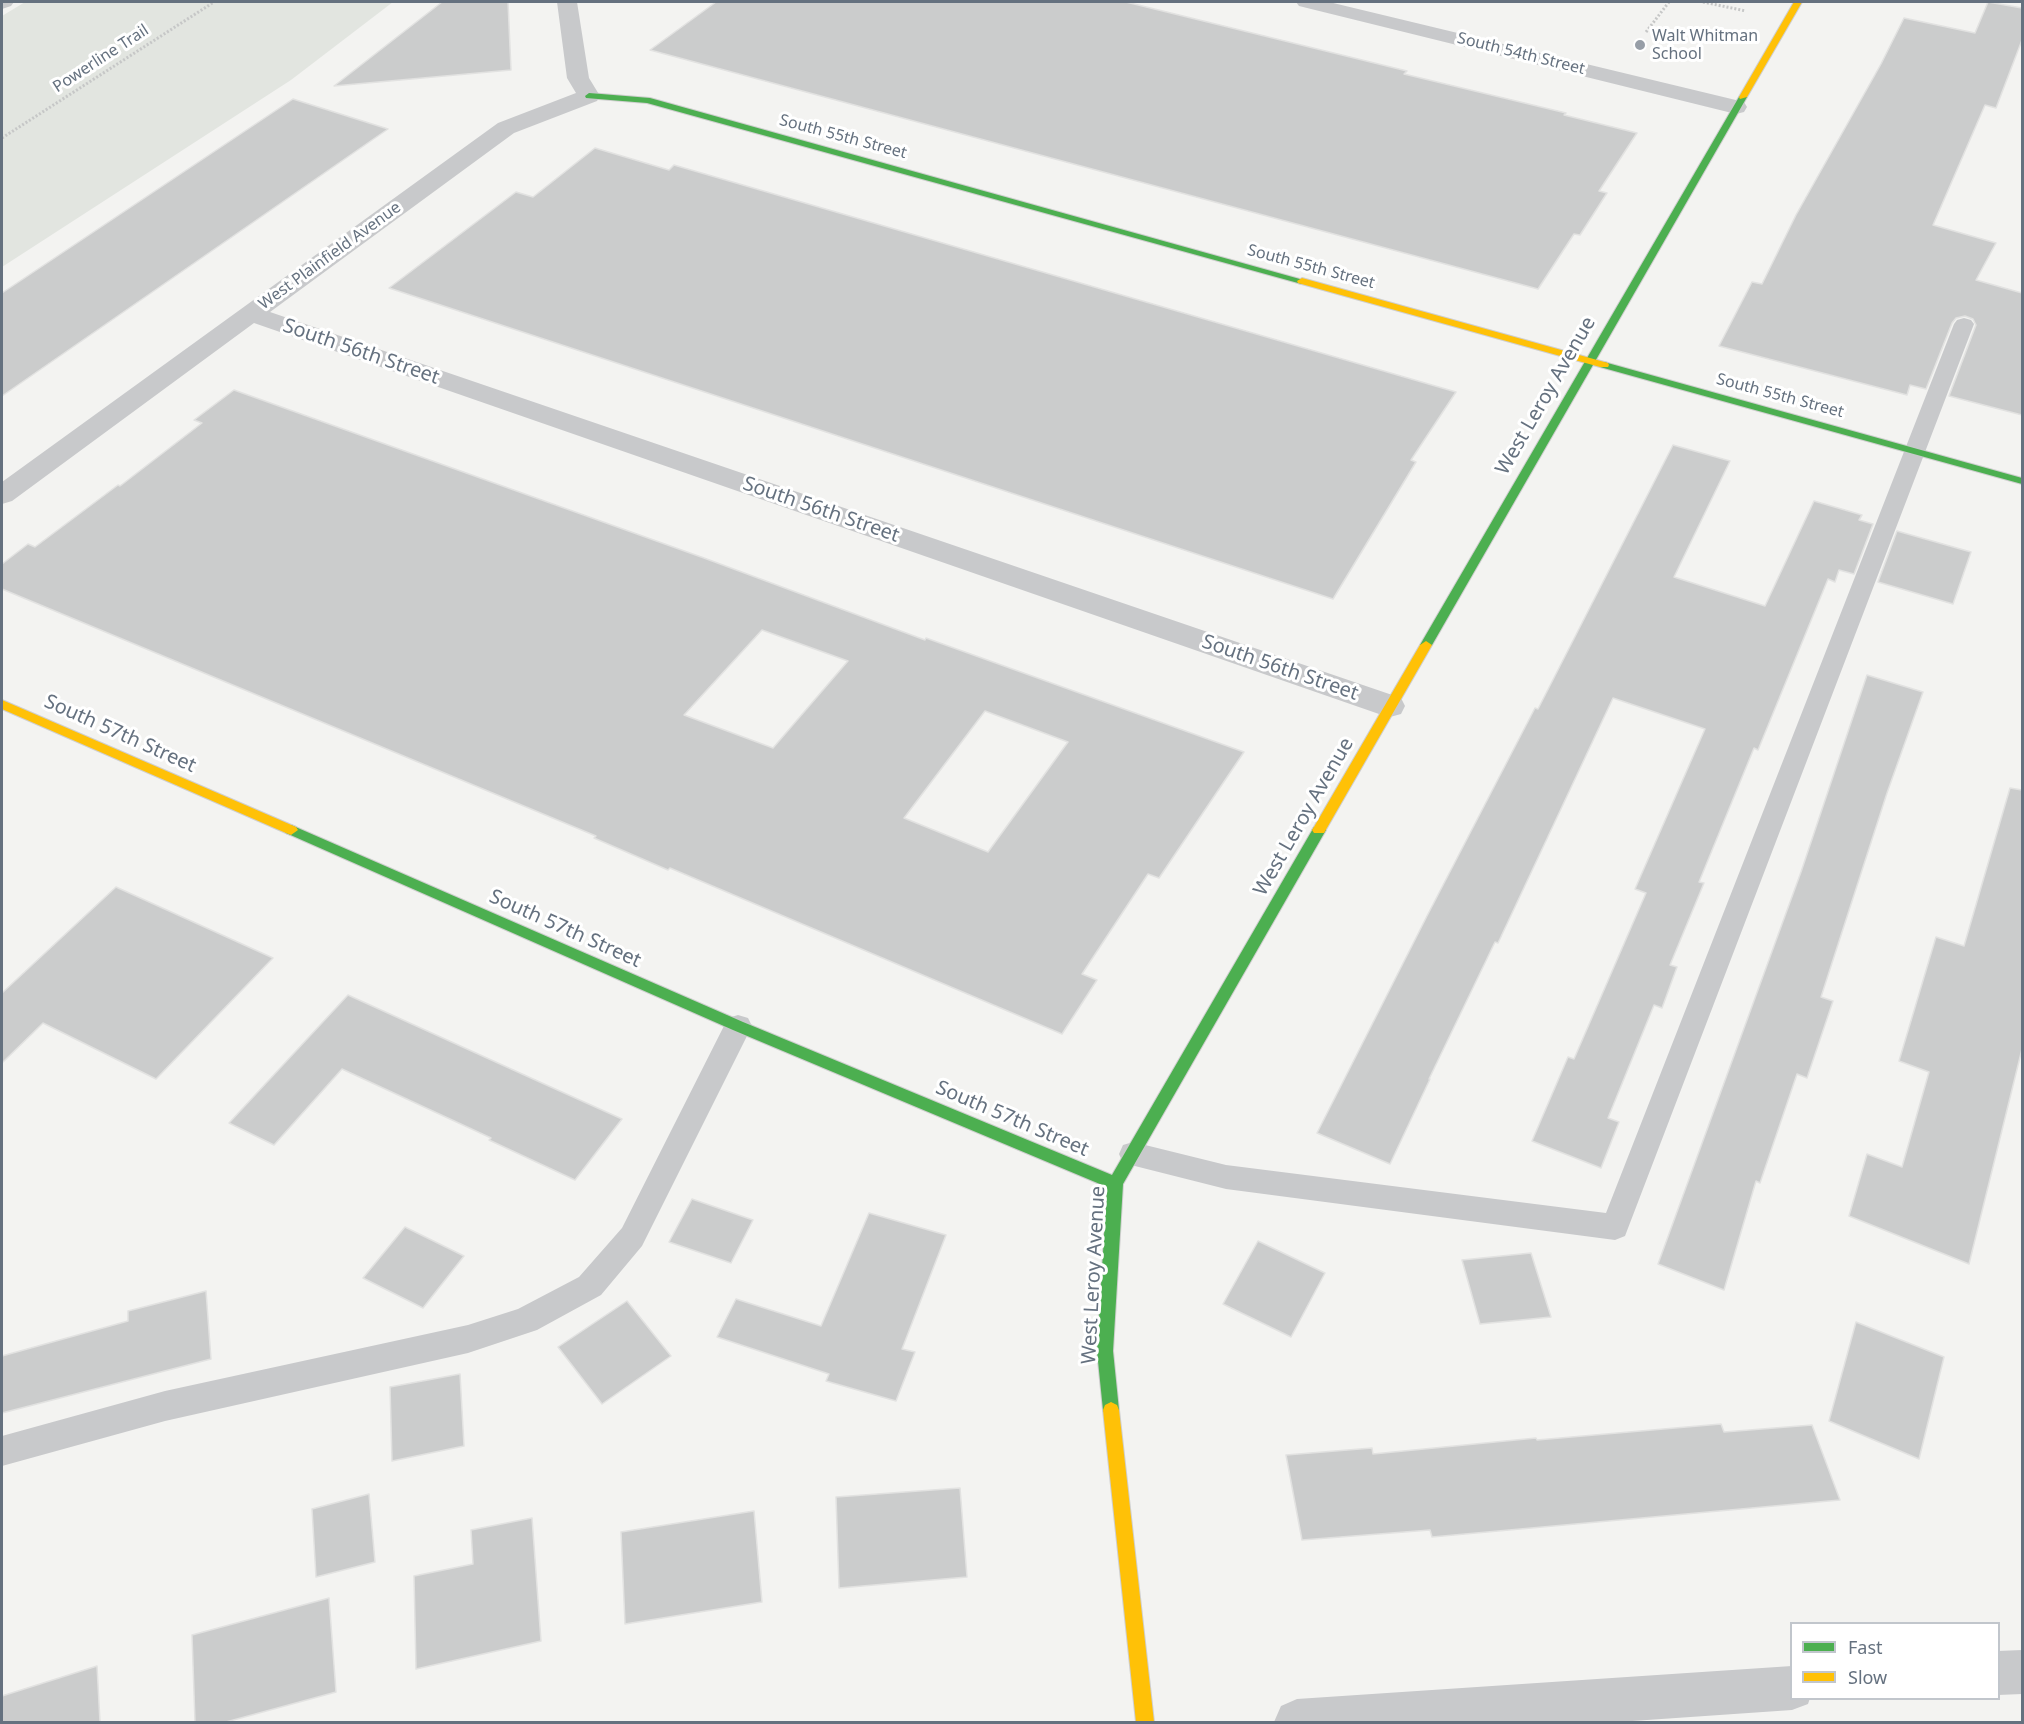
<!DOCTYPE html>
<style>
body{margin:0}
#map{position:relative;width:2024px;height:1724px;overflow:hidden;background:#f3f3f1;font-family:"Noto Sans",sans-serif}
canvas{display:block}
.frame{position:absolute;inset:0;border:3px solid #65717f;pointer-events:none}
.legend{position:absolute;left:1790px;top:1622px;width:210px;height:78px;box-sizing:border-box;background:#fff;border:2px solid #c1c6cc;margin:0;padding:8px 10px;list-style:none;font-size:18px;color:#65717f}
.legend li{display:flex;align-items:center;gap:12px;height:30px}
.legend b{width:30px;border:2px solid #c1c6cc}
</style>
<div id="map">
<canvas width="2024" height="1724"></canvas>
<div class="frame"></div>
<ul class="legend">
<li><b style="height:8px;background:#4caf50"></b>Fast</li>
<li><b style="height:8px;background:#ffc107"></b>Slow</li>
</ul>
</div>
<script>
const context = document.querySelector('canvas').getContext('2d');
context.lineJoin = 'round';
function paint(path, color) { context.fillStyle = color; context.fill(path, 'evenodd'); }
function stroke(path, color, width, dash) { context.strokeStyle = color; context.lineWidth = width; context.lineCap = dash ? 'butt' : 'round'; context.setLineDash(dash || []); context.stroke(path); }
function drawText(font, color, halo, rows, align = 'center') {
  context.font = font + ' "Noto Sans",sans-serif'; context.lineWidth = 6; context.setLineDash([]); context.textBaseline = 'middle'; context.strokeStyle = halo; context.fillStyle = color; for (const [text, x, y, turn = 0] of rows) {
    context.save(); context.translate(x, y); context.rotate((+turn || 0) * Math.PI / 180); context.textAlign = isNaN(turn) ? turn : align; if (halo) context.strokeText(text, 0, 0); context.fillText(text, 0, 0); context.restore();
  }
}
paint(new Path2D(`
 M 25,2 L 393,2 L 291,80 L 2,267 L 2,16 Z`), '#e2e5e0');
const building = new Path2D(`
 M 442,2 L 508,2 L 511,70 L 334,86 Z
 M 716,2 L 1126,2 L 1407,71 L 1404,74 L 1566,113 L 1564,115 L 1637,133 L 1599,191 L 1607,193 L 1580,235 L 1574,234 L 1538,289 L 650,50 Z
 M 1988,2 L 2022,8 L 2022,40 L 1996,108 L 1985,105 L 1933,225 L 1996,243 L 1976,280 L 2022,293 L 2022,415 L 1949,396 L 1976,325 L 1973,319 L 1965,316 L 1956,318 L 1952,323 L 1926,389 L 1910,385 L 1907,395 L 1719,346 L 1752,282 L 1762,284 L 1796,215 L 1881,64 L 1904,18 L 1975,33 Z
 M 293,99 L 388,129 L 2,396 L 2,293 Z
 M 595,148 L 669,170 L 674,165 L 1456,392 L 1411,460 L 1416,462 L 1333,599 L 389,288 L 516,192 L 533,197 Z
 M 234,390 L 704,558 L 925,640 L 926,638 L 1244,752 L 1159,878 L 1148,874 L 1082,974 L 1097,980 L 1062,1034 L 670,868 L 668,870 L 594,838 L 596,836 L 2,589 L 2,564 L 28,544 L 35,547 L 118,485 L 120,486 L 202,423 L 194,420 ZM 762,630 L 848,661 L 773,748 L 684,715 ZM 985,711 L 1068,742 L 988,852 L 904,818 Z
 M 1673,445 L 1730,461 L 1674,577 L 1765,606 L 1814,501 L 1862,515 L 1859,520 L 1873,524 L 1854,574 L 1839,570 L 1835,582 L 1828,579 L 1758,750 L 1754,748 L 1699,882 L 1704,883 L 1670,965 L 1677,967 L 1662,1008 L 1654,1005 L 1608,1118 L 1619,1122 L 1601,1168 L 1532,1141 L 1568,1057 L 1574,1059 L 1646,893 L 1635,889 L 1705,729 L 1613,698 L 1498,943 L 1495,942 L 1429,1079 L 1430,1079 L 1390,1164 L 1317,1133 L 1427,916 L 1535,708 L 1538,709 Z
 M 1897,531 L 1971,552 L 1953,604 L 1878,582 Z
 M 1867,675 L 1923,692 L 1887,793 L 1821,997 L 1833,1001 L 1807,1078 L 1797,1074 L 1760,1183 L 1756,1181 L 1724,1290 L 1658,1264 L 1801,872 Z
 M 2010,788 L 2022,790 L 2022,1049 L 1969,1264 L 1849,1216 L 1867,1154 L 1902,1167 L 1929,1072 L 1899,1061 L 1936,937 L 1964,946 Z
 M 116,887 L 273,958 L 156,1079 L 43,1023 L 2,1063 L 2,993 Z
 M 348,995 L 542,1083 L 622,1119 L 575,1180 L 489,1140 L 491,1138 L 342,1069 L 274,1145 L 229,1123 Z
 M 692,1199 L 753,1220 L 731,1263 L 669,1242 Z
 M 869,1213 L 946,1235 L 902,1349 L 915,1352 L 896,1401 L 826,1381 L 829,1374 L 717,1337 L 736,1299 L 821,1326 Z
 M 405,1227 L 464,1256 L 423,1308 L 363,1278 Z
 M 1258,1241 L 1325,1273 L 1291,1337 L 1223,1304 Z
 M 1531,1253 L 1551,1317 L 1480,1324 L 1462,1260 Z
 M 206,1291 L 211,1359 L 2,1413 L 2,1356 L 128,1321 L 128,1311 Z
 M 627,1301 L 671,1356 L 602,1404 L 558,1347 Z
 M 1856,1322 L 1944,1357 L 1919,1459 L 1829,1421 Z
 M 460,1374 L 464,1446 L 392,1461 L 390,1387 Z
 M 1721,1424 L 1724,1432 L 1812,1425 L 1840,1500 L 1432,1537 L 1430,1530 L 1302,1540 L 1286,1455 L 1372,1448 L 1373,1454 L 1536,1438 L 1537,1440 Z
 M 960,1488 L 967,1577 L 839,1588 L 836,1497 Z
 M 369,1494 L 375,1562 L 316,1577 L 312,1509 Z
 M 754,1511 L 762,1602 L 625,1624 L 621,1532 Z
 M 532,1518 L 541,1641 L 416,1669 L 414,1576 L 473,1564 L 471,1530 Z
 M 329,1598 L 336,1692 L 226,1722 L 195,1722 L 192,1635 Z
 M 97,1666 L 100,1722 L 2,1722 L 2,1696 Z`);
paint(building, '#cbcccc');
stroke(building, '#e2e2e1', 1.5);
const fast = new Path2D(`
 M 589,93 L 650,98 L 1307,281 L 1302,284 L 1298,283 L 647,103 L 586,98 L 585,96 Z
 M 1743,94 L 1747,97 L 1432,645 L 1426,649 L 1422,648 L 1420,645 L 1739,97 Z
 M 1604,362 L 2022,478 L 2022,484 L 1600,367 L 1600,363 Z
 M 291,825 L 743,1022 L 1112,1175 L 1314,827 L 1324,827 L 1326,830 L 1123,1184 L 1113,1351 L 1119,1410 L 1117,1415 L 1111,1418 L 1105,1415 L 1103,1410 L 1097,1351 L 1107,1187 L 733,1030 L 286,833 L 284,830 Z`);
const slow = new Path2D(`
 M 1794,2 L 1802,2 L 1747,97 L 1740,99 L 1739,97 Z
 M 1302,278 L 1608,363 L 1609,365 L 1608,367 L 1600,367 L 1298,283 L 1297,281 Z
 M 1426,641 L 1432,645 L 1324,833 L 1314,833 L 1312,830 L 1314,827 L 1420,645 Z
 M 2,700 L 296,827 L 298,830 L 291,835 L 286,833 L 2,709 Z
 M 1111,1402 L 1117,1405 L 1119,1410 L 1154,1722 L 1136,1722 L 1103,1410 L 1105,1405 Z`);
stroke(fast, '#cfcfcf', 2);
stroke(slow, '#cfcfcf', 2);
stroke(new Path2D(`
 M 1703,2 L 1746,11
 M 1646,32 L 1669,2
 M 2,138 L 214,2`), '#c6c7c7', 3, [2, 2]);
paint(new Path2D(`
 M 1964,318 L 1971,320 L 1974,324 L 1625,1236 L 1615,1240 L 1226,1189 L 1123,1163 L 1119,1154 L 1123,1145 L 1133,1142 L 1226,1165 L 1606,1213 L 1954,324 L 1957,320 Z
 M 738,1015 L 748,1018 L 752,1026 L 642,1246 L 601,1295 L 537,1330 L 468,1353 L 165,1421 L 2,1466 L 2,1436 L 165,1391 L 468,1325 L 518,1309 L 579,1277 L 622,1228 L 728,1018 Z`), '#c8c9cb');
paint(new Path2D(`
 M 2,2 L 14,2 L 11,6 L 2,9 Z
 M 557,2 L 577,2 L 589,78 L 600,96 L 597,101 L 514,133 L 270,312 L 1401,698 L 1405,706 L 1401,714 L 1390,717 L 1379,714 L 254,323 L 12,501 L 2,504 L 2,482 L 498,123 L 576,93 L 567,78 Z
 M 1296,2 L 1329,2 L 1744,102 L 1747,107 L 1744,112 L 1736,114 L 1299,6 Z
 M 2022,1650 L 2022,1694 L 1998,1695 L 1998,1651 Z
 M 1792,1666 L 1792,1698 L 1810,1698 L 1808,1704 L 1792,1710 L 1618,1722 L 1274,1722 L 1281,1706 L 1297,1699 Z`), '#c8c9cb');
paint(fast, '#4caf50');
paint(slow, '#ffc107');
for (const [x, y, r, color] of [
 [1640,45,6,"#979ea7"]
]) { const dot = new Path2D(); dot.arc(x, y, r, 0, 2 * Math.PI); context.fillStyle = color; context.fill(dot); stroke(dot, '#fff', 2); }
drawText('16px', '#65717f', '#fff', [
 ["Walt Whitman",1652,36],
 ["School",1652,54]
], 'left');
drawText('16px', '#65717f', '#fff', [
 ["South 54th Street",1521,54,14],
 ["Powerline Trail",101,59,-33],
 ["South 55th Street",843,137,15],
 ["West Plainfield Avenue",330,256,-36],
 ["South 55th Street",1311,267,15],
 ["South 55th Street",1780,396,15]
]);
drawText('20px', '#65717f', '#fff', [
 ["South 56th Street",361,352,19],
 ["West Leroy Avenue",1546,396,-60],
 ["South 56th Street",821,510,19],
 ["South 56th Street",1280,668,19],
 ["South 57th Street",120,734,24],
 ["West Leroy Avenue",1304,817,-60],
 ["South 57th Street",565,929,24],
 ["South 57th Street",1012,1119,23],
 ["West Leroy Avenue",1094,1275,-87]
]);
</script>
